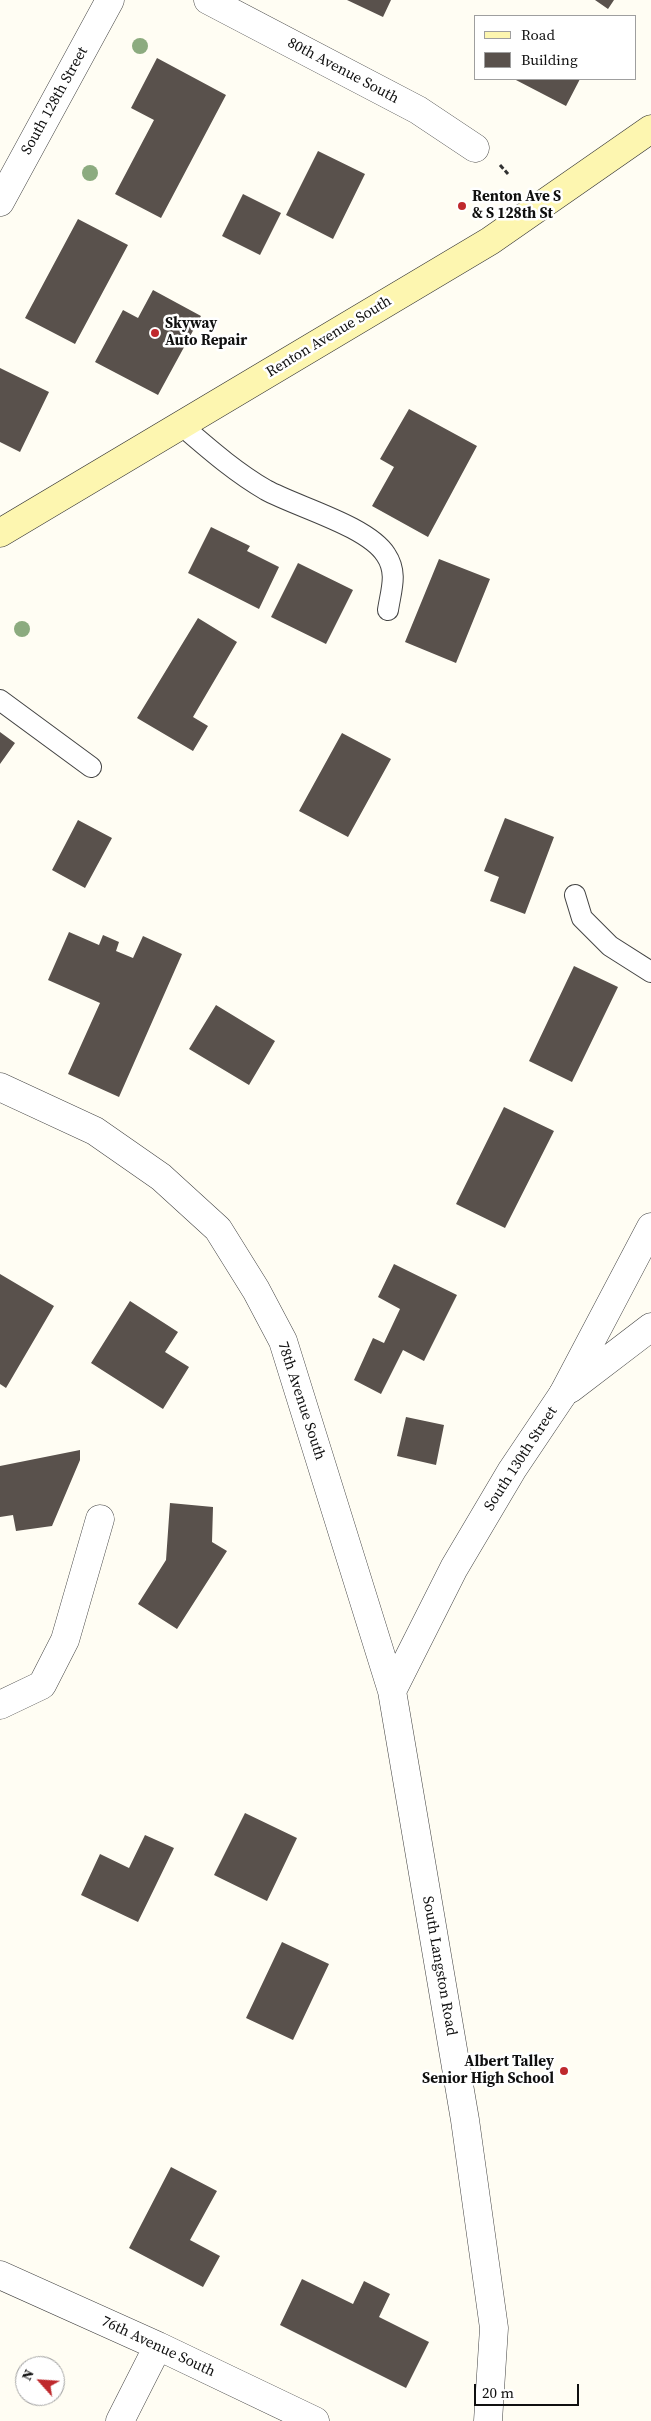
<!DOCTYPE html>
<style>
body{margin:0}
#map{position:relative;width:651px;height:2421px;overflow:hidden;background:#fffdf3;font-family:"Source Serif 4",serif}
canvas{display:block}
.legend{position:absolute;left:474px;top:15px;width:162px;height:65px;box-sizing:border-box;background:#fff;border:1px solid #9f9f9f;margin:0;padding:6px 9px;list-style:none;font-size:15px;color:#101010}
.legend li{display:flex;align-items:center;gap:10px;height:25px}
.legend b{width:25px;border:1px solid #9f9f9f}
.north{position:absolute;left:15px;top:2356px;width:50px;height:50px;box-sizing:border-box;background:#fff;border:1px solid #9f9f9f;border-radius:50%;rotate:296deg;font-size:14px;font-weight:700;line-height:20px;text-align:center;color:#101010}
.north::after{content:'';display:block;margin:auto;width:18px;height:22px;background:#bf292d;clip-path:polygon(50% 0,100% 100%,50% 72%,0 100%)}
.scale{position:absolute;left:474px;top:2384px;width:105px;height:22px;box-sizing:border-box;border:2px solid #101010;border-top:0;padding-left:6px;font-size:15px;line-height:18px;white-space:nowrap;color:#101010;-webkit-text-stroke:4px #fff;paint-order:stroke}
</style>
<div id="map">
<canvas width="651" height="2421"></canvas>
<ul class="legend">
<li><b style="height:6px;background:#fdf6b0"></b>Road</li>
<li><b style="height:14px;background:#59514c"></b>Building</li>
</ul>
<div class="north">N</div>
<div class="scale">20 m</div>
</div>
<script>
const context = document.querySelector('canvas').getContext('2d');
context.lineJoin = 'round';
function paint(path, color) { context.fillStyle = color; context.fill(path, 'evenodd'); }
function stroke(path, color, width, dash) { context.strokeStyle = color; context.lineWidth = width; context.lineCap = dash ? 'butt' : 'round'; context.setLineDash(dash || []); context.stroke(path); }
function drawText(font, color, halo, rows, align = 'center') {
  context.font = font + ' "Source Serif 4",serif'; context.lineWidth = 5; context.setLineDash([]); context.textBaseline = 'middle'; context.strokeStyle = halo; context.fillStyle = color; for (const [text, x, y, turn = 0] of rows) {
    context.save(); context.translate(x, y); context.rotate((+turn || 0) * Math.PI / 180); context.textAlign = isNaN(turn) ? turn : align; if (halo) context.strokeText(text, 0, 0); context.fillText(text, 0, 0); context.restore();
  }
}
paint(new Path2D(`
 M 347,0 L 391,0 L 383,17 Z
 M 595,0 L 614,0 L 608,9 Z
 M 157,58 L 226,95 L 161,218 L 115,194 L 154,120 L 131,108 Z
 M 514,79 L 580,79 L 566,106 Z
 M 318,151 L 365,174 L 333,239 L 286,215 Z
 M 243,194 L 281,213 L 260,255 L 222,236 Z
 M 78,219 L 128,245 L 75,344 L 25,318 Z
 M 153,290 L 201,316 L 158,395 L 95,362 L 123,310 L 138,318 Z
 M 0,368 L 49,392 L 20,452 L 0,442 Z
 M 409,409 L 477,446 L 428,537 L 372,506 L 394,467 L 380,459 Z
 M 211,527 L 250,546 L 247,551 L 279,567 L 259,609 L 188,573 Z
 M 439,559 L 490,579 L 456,663 L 405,642 Z
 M 298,563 L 353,590 L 326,644 L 271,617 Z
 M 198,618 L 237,642 L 193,717 L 208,726 L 193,751 L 137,718 Z
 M 0,732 L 15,743 L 0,764 Z
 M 342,733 L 391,759 L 348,837 L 299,811 Z
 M 505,818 L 554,837 L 525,914 L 490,901 L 499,877 L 484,871 Z
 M 78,820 L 112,838 L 85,888 L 52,870 Z
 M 69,932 L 99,945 L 103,935 L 119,942 L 116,951 L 133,958 L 143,936 L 182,954 L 119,1097 L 68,1074 L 100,1003 L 48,980 Z
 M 574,966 L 618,987 L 572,1082 L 529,1061 Z
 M 216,1005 L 275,1041 L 249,1085 L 189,1049 Z
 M 504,1107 L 554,1131 L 505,1228 L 456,1204 Z
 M 394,1264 L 457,1295 L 424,1361 L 403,1350 L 381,1394 L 354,1380 L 373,1338 L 384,1343 L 400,1309 L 378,1297 Z
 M 0,1274 L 54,1306 L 6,1388 L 0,1384 Z
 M 130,1301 L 178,1332 L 165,1352 L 189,1367 L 163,1409 L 91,1363 Z
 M 406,1417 L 444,1425 L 436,1465 L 397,1456 Z
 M 80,1450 L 80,1460 L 52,1526 L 16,1531 L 13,1515 L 0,1517 L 0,1466 Z
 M 170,1503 L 213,1507 L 212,1542 L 227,1551 L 177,1629 L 138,1604 L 166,1560 Z
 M 245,1813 L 297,1838 L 267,1901 L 214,1875 Z
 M 145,1835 L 174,1848 L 138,1922 L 81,1895 L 100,1854 L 129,1868 Z
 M 282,1942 L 329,1964 L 293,2040 L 246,2018 Z
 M 171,2167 L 217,2191 L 190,2240 L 220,2256 L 203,2287 L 129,2248 Z
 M 302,2279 L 353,2304 L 364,2281 L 390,2294 L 379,2317 L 429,2342 L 406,2388 L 280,2325 Z`), '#59514c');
const service = new Path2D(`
 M 181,425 C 209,449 235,472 266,490 C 297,507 368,526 386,555 C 398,573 391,590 388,610
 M 0,700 L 91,767
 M 575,895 L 582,918 L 610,946 L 651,972`);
const minor = new Path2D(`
 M 208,0 L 418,110 L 475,148
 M 570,1389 L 651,1327
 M 563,1394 L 651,1227
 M 0,1705 L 42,1685 L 65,1640 L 100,1519
 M 0,2275 L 158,2346 L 315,2421
 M 120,2421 L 158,2346`);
const tertiary = new Path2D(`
 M 0,202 L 110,0
 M 0,1087 L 95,1131 L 161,1177 L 218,1229 L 256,1290 L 283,1341 L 392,1691 L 465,2120 L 494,2328 L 488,2421
 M 392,1691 L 454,1568 L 512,1470 L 563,1394`);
const secondary = new Path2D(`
 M 0,533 L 490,241 L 651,129`);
stroke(service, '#434343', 22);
stroke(minor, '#434343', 29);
stroke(tertiary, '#434343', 29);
stroke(secondary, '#323232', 29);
stroke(new Path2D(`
 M 500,165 L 508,174`), '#323232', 3, [5, 2.5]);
stroke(service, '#fff', 20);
stroke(minor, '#fff', 28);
stroke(tertiary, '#fff', 28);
stroke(secondary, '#fdf6b0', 28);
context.fillStyle = '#8cab7f';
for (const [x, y] of [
 [140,46],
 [90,173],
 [22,629]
]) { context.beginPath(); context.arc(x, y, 8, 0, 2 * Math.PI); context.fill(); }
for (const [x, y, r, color] of [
 [462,206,5,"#bf292d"],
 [155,333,5,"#bf292d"],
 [564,2071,5,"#bf292d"]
]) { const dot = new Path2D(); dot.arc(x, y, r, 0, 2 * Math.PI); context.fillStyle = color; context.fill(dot); stroke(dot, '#fff', 2); }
drawText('15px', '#101010', '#fff', [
 ["80th Avenue South",343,71,28],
 ["South 128th Street",55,101,-61],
 ["Renton Avenue South",329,337,-31],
 ["78th Avenue South",301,1401,72],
 ["South 130th Street",521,1459,-57],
 ["South Langston Road",439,1966,80],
 ["76th Avenue South",158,2347,25]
]);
drawText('bold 15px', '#101010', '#fff', [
 ["Renton Ave S",472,197],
 ["& S 128th St",472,214],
 ["Skyway",165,324],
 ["Auto Repair",165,341],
 ["Albert Talley",554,2062,"right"],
 ["Senior High School",554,2079,"right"]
], 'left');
</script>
